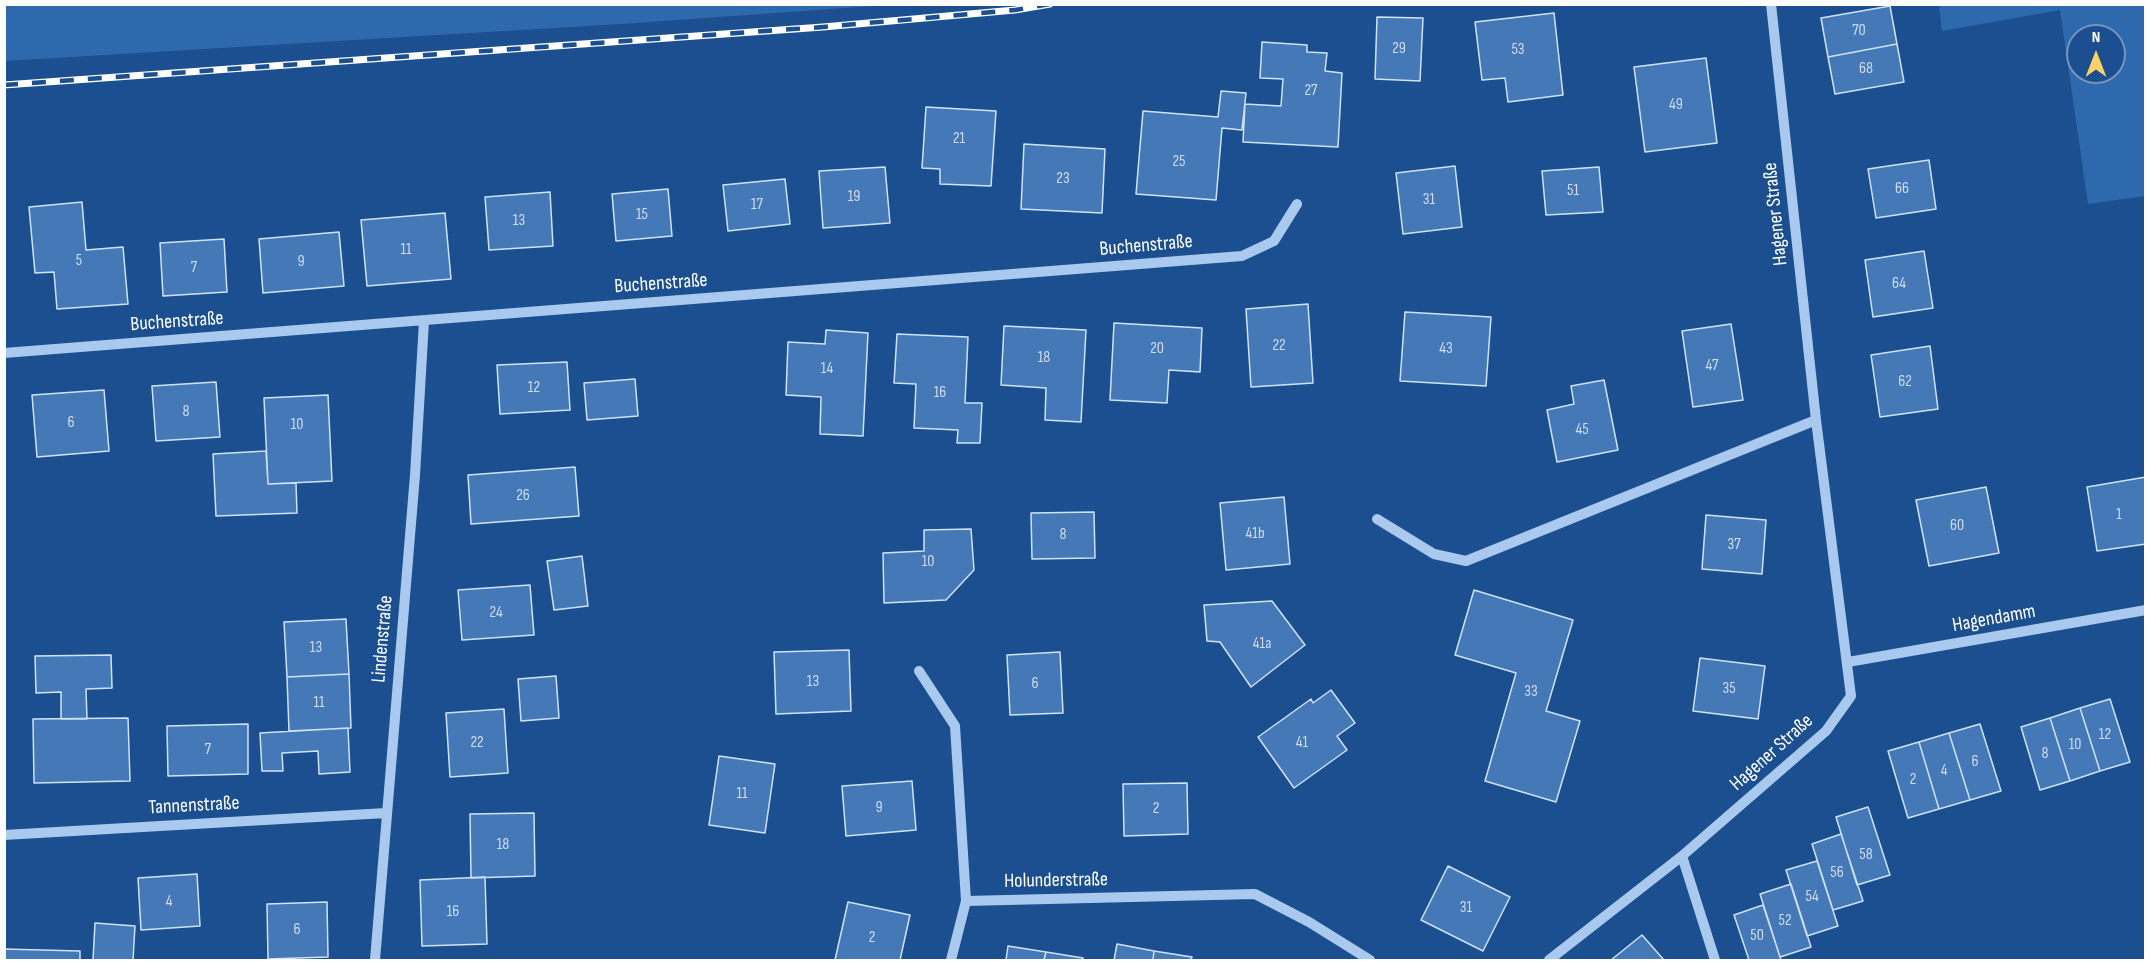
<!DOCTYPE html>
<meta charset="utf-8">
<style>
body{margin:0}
#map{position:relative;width:2150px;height:965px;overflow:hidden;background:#1b4f8f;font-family:"Sofia Sans Condensed",sans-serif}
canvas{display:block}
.frame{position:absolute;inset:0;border:6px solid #fff;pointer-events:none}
.north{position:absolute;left:2066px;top:24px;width:60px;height:60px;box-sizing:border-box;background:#1b4f8f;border:2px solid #7695bc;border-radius:50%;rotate:0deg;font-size:16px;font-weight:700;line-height:24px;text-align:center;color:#fff}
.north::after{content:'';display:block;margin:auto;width:21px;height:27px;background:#ffd166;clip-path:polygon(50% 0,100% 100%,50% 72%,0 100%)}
</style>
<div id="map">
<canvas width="2150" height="965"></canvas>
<div class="frame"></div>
<div class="north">N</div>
</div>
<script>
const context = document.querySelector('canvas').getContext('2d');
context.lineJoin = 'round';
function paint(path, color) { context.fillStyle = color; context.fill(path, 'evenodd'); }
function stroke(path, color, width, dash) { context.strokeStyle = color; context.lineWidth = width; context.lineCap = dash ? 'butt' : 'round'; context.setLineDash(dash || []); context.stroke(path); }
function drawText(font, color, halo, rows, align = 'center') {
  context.font = font + ' "Sofia Sans Condensed",sans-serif'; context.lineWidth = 4.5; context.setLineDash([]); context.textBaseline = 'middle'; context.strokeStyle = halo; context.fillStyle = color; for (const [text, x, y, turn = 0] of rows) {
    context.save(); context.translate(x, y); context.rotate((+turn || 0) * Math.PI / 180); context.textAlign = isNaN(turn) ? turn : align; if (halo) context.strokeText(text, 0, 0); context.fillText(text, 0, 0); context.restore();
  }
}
paint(new Path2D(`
 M 5,4 L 887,4 L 887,5 L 621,24 L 5,61 Z
 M 1939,5 L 2145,5 L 2145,196 L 2088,204 L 2060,10 L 1942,31 ZM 2078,36 L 2114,36 L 2114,72 L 2078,72 Z`), '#2e69ad');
const building = new Path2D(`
 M 1890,6 L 1897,44 L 1828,57 L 1821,18 Z
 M 1554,13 L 1563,95 L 1508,102 L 1505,78 L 1482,80 L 1475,22 Z
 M 1377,17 L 1423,18 L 1420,81 L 1375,79 Z
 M 1262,42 L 1307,45 L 1307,52 L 1327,53 L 1325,71 L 1342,73 L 1338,147 L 1243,142 L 1245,104 L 1281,106 L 1283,79 L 1260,78 Z
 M 1897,44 L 1904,82 L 1835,94 L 1828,57 Z
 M 1706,58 L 1717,143 L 1645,152 L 1634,67 Z
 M 1221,91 L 1246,93 L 1242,130 L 1222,128 L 1216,200 L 1136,194 L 1143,111 L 1218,117 Z
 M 926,107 L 996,111 L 991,186 L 940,184 L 940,169 L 922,168 Z
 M 1024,144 L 1105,149 L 1102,213 L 1021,209 Z
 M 1929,160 L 1936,209 L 1876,218 L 1868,169 Z
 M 1455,166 L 1462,227 L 1403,234 L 1396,173 Z
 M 885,167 L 890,223 L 823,228 L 819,171 Z
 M 1599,167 L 1603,212 L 1546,215 L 1542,171 Z
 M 785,179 L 790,224 L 728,231 L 723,185 Z
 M 668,189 L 672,236 L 616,241 L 612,194 Z
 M 550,192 L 553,246 L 489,250 L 485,197 Z
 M 82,202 L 86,250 L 123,247 L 128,304 L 57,309 L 54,272 L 35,273 L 29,207 Z
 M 445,213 L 451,279 L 367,286 L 361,220 Z
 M 339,232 L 344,286 L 263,293 L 259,239 Z
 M 224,239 L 227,292 L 163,296 L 160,243 Z
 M 1924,251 L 1933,308 L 1873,317 L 1865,260 Z
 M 1308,304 L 1313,383 L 1251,387 L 1246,309 Z
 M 1405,312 L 1491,317 L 1486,386 L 1400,381 Z
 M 1114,323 L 1202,328 L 1200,372 L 1169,370 L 1167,403 L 1110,400 Z
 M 1731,324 L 1743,400 L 1693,407 L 1682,331 Z
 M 1004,326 L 1086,330 L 1081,422 L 1045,420 L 1046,388 L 1001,385 Z
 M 826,330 L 868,333 L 863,436 L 820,434 L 821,397 L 786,395 L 788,342 L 825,344 Z
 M 897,334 L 968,337 L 965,403 L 982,403 L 980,443 L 957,443 L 958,430 L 914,428 L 916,384 L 894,383 Z
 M 1930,346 L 1938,409 L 1880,417 L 1871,355 Z
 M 567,362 L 570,410 L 500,414 L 497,365 Z
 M 635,379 L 638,416 L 587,420 L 584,383 Z
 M 1604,380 L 1618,450 L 1557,462 L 1547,410 L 1574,404 L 1571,386 Z
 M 216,382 L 220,437 L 156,441 L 152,386 Z
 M 104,390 L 109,451 L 37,457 L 32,395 Z
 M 328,395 L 332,481 L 268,484 L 264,398 Z
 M 266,451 L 268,484 L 296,483 L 297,513 L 216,516 L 213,454 Z
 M 575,467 L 579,516 L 471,524 L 468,475 Z
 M 2146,477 L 2146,544 L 2097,551 L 2087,487 Z
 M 1986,487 L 1999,553 L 1929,566 L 1916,500 Z
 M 1284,497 L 1290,564 L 1226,570 L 1220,503 Z
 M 1094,512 L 1095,558 L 1032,559 L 1031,513 Z
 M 1706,515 L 1766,520 L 1762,574 L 1702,569 Z
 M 971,529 L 974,570 L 946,600 L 884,603 L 883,553 L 924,551 L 924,530 Z
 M 582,556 L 588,606 L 554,610 L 547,561 Z
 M 530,585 L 534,635 L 462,640 L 458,590 Z
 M 1474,590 L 1573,620 L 1546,711 L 1580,721 L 1556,802 L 1485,781 L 1516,673 L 1455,655 Z
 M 1272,601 L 1305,645 L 1251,687 L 1220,642 L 1207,641 L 1204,605 Z
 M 346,619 L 349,674 L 287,677 L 284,622 Z
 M 849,650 L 851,711 L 776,714 L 774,652 Z
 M 1060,652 L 1063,713 L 1010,715 L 1007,655 Z
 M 111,655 L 112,688 L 86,689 L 87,719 L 61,719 L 61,692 L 36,693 L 35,656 Z
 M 1700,658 L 1765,666 L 1758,719 L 1693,711 Z
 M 349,674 L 351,728 L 289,731 L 287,677 Z
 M 556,676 L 559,718 L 521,721 L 518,679 Z
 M 1331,690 L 1355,723 L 1337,736 L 1347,750 L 1294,788 L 1258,737 L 1311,699 L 1313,703 Z
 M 2110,699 L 2130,762 L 2100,771 L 2080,708 Z
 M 2080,708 L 2100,771 L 2070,781 L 2050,718 Z
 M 504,709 L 508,773 L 450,777 L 446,713 Z
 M 128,718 L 130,781 L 34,783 L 33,719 Z
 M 2050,718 L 2070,781 L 2040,790 L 2021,727 Z
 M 248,724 L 248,774 L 168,776 L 167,726 Z
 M 1980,724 L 2001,791 L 1970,800 L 1949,733 Z
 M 348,728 L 350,772 L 319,774 L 318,751 L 282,753 L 283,771 L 262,771 L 260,733 Z
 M 1949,733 L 1970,800 L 1939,809 L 1919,742 Z
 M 1919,742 L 1939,809 L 1908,818 L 1888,751 Z
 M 719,756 L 775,764 L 765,833 L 709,825 Z
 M 912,781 L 916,830 L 846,836 L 842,786 Z
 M 1187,783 L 1188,834 L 1124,836 L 1123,784 Z
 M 1868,807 L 1890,875 L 1857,885 L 1836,817 Z
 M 534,813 L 535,876 L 471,878 L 470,814 Z
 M 1841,834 L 1863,901 L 1833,910 L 1812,844 Z
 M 1817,861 L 1838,926 L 1807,936 L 1786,870 Z
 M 1448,866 L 1510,897 L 1483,951 L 1421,920 Z
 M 197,874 L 200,926 L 141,930 L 138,878 Z
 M 485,877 L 487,944 L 422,946 L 420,880 Z
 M 1791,884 L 1811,947 L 1780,957 L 1760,894 Z
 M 327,902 L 328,957 L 268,959 L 267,904 Z
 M 848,902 L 910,915 L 900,960 L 835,960 Z
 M 1763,905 L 1780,957 L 1781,960 L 1749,960 L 1734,915 Z
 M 95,923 L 135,926 L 133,960 L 93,960 Z
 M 1642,935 L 1664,960 L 1611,960 Z
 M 1117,944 L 1154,951 L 1153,960 L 1114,960 Z
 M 1008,946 L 1046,952 L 1044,960 L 1006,960 Z
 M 4,949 L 80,951 L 80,960 L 4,960 Z
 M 1154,951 L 1192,957 L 1191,960 L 1153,960 Z
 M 1046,952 L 1083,958 L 1083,960 L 1044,960 Z`);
paint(building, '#4478b7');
stroke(building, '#cfe3fa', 1.5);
stroke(new Path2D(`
 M 4,353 L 1242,256 L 1274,241 L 1297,204
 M 1377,519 L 1434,554 L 1466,561 L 1816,420
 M 1848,662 L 2146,610
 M 919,671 L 955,726 L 966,901 L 1255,894 L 1309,922 L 1370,960
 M 4,835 L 386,813
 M 1682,856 L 1715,960
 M 375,960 L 415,475 L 424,321
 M 951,960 L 966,901
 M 1549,960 L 1682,856 L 1826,731 L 1851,696 L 1816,420 L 1771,4`), '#a9c9ee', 10);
const rail = new Path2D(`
 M 4,85 L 823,27 L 1015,10 L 1050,4`);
stroke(rail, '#fff', 7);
stroke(rail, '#1b4f8f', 4.5, [14]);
drawText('16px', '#d0dded', null, [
 ["70",1859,31],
 ["29",1399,49],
 ["53",1518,50],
 ["68",1866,69],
 ["27",1311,91],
 ["49",1676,105],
 ["21",959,139],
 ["25",1179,162],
 ["23",1063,179],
 ["66",1902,189],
 ["51",1573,191],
 ["19",854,197],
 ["31",1429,200],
 ["17",757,205],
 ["15",642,215],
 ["13",519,221],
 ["11",406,250],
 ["5",79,261],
 ["9",301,262],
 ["7",194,268],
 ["64",1899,284],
 ["22",1279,346],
 ["20",1157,349],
 ["43",1446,349],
 ["18",1044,358],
 ["47",1712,366],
 ["14",827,369],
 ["62",1905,382],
 ["12",534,388],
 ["16",940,393],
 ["8",186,412],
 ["6",71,423],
 ["10",297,425],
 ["45",1582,430],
 ["26",523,496],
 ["1",2119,515],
 ["60",1957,526],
 ["41b",1255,534],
 ["8",1063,535],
 ["37",1734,545],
 ["10",928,562],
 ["24",496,613],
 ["41a",1262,644],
 ["13",316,648],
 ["13",813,682],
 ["6",1035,684],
 ["35",1729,689],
 ["33",1531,692],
 ["11",319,703],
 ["12",2105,735],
 ["22",477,743],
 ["41",1302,743],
 ["10",2075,745],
 ["7",208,750],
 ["8",2045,754],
 ["6",1975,762],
 ["4",1944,771],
 ["2",1913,780],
 ["11",742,794],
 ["9",879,808],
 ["2",1156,809],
 ["18",503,845],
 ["58",1866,855],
 ["56",1837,873],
 ["54",1812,897],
 ["4",169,902],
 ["31",1466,908],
 ["16",453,912],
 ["52",1785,921],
 ["6",297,930],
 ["50",1757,936],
 ["2",872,938]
]);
drawText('20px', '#fff', '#1b4f8f', [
 ["Hagener Straße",1776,214,-96],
 ["Buchenstraße",1146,246,-5],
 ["Buchenstraße",661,284,-4],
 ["Buchenstraße",177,322,-4],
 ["Hagendamm",1994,619,-10],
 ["Lindenstraße",383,639,-85],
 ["Hagener Straße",1772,753,-42],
 ["Tannenstraße",194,806,-3],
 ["Holunderstraße",1056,881,-1]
]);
</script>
